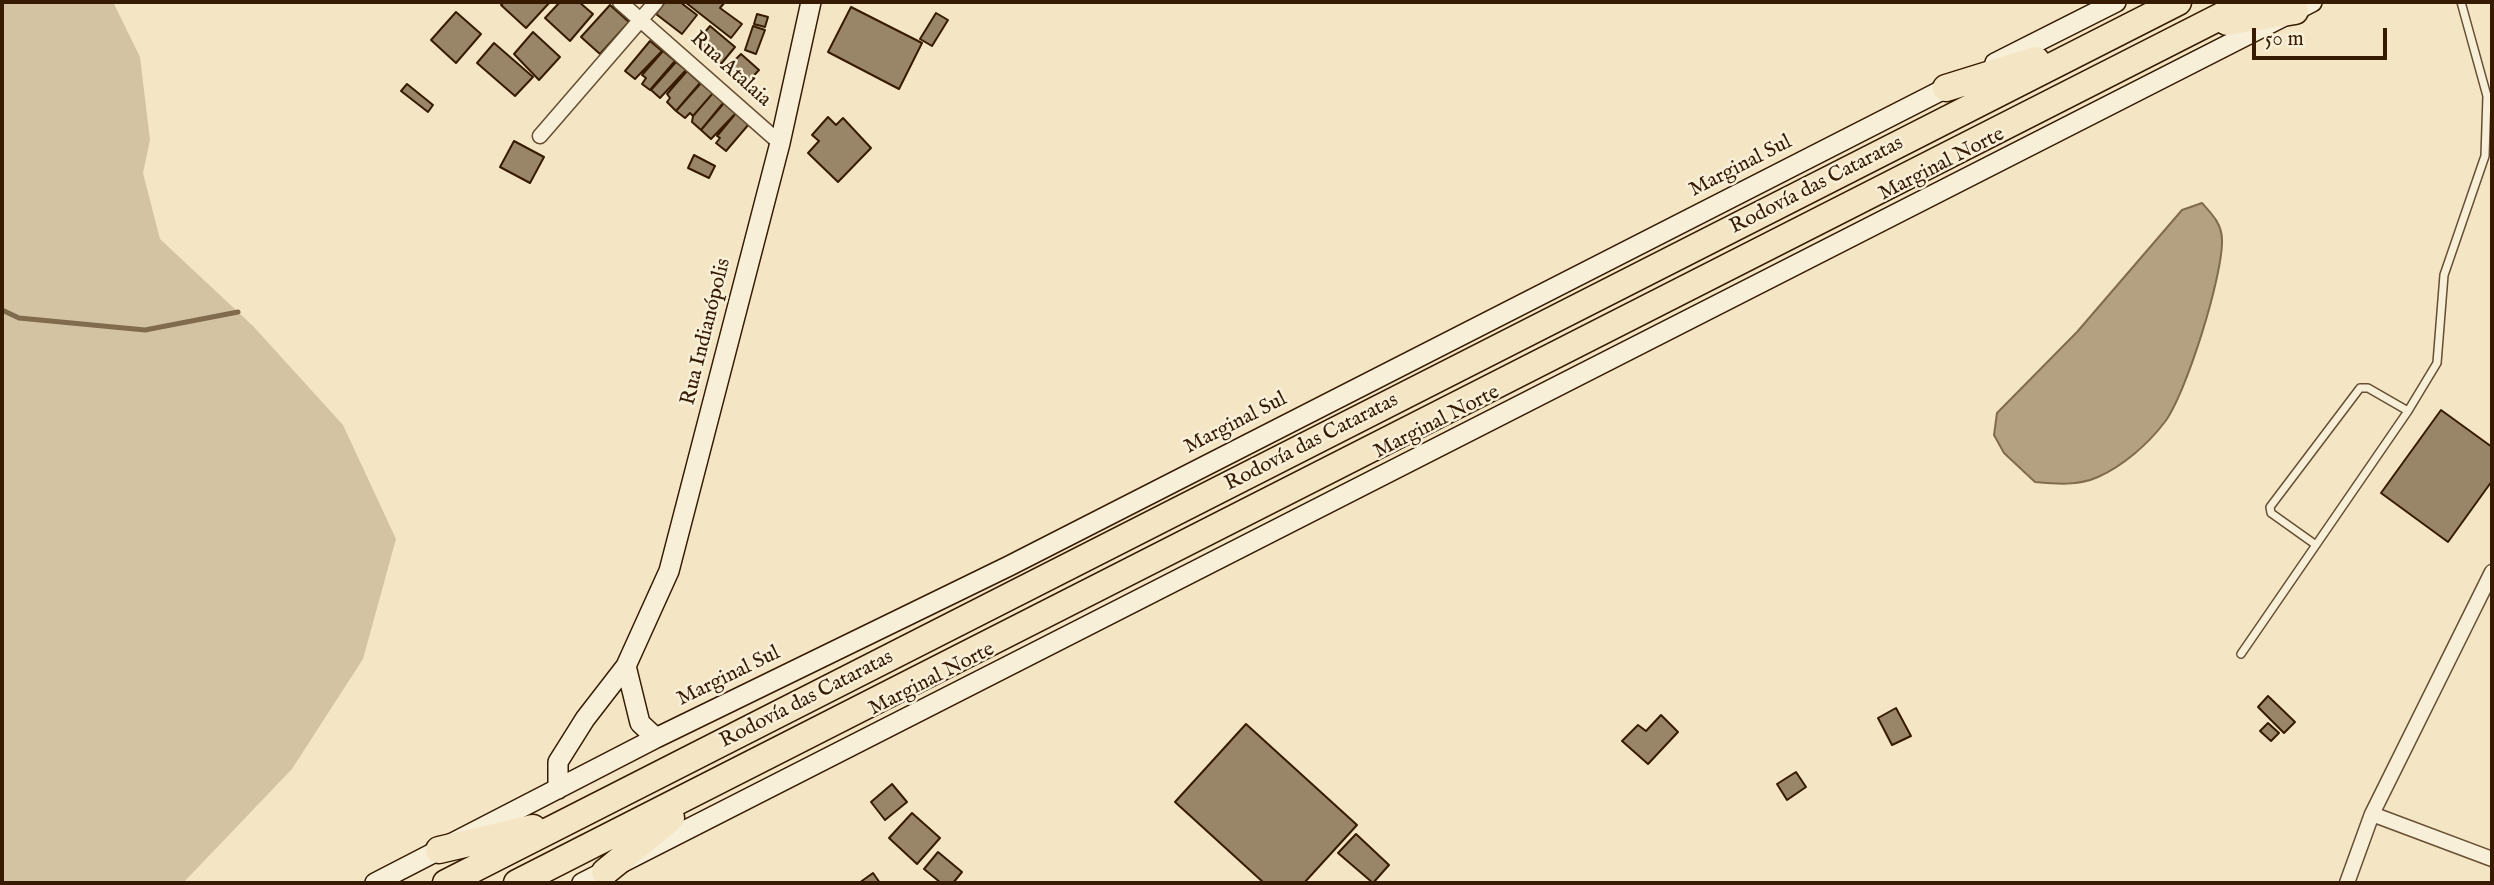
<!DOCTYPE html>
<meta charset="utf-8">
<style>
body{margin:0}
#map{position:relative;width:2494px;height:885px;overflow:hidden;background:#f4e6c4;font-family:"IM FELL English",serif}
canvas{display:block}
.frame{position:absolute;inset:0;border:4px solid #361b02;pointer-events:none}
.scale{position:absolute;left:2252px;top:28px;width:135px;height:32px;box-sizing:border-box;border:4px solid #361b02;border-top:0;padding-left:9px;font-size:21px;line-height:24px;white-space:nowrap;color:#361b02;-webkit-text-stroke:5px #f8efd9;paint-order:stroke}
</style>
<div id="map">
<canvas width="2494" height="885"></canvas>
<div class="frame"></div>
<div class="scale">50 m</div>
</div>
<script>
const context = document.querySelector('canvas').getContext('2d');
context.lineJoin = 'round';
function paint(path, color) { context.fillStyle = color; context.fill(path, 'evenodd'); }
function stroke(path, color, width, dash) { context.strokeStyle = color; context.lineWidth = width; context.lineCap = dash ? 'butt' : 'round'; context.setLineDash(dash || []); context.stroke(path); }
function drawText(font, color, halo, rows, align = 'center') {
  context.font = font + ' "IM FELL English",serif'; context.lineWidth = 5; context.setLineDash([]); context.textBaseline = 'middle'; context.strokeStyle = halo; context.fillStyle = color; for (const [text, x, y, turn = 0] of rows) {
    context.save(); context.translate(x, y); context.rotate((+turn || 0) * Math.PI / 180); context.textAlign = isNaN(turn) ? turn : align; if (halo) context.strokeText(text, 0, 0); context.fillText(text, 0, 0); context.restore();
  }
}
paint(new Path2D(`
 M 2,2 L 113,2 L 140,57 L 150,140 L 143,173 L 160,239 L 253,326 L 343,425 L 396,539 L 363,659 L 292,769 L 183,883 L 2,883 Z`), '#d4c3a3');
const water = new Path2D(`
 M 2202,203 C 2212,214 2222,224 2222,240 C 2223,275 2186,395 2164,423 C 2148,444 2123,466 2098,477 C 2078,486 2056,484 2035,482 L 2004,453 L 1994,435 L 1997,413 L 2077,332 L 2182,210 Z`);
paint(water, '#b3a182');
stroke(water, '#816b4f', 2);
stroke(new Path2D(`
 M 2,310 L 19,318 L 145,330 L 238,312`), '#816b4f', 5);
const building = new Path2D(`
 M 504,2 L 550,2 L 526,28 L 501,5 Z
 M 560,2 L 579,2 L 593,14 L 570,41 L 545,18 Z
 M 665,2 L 680,2 L 697,15 L 682,34 L 656,14 Z
 M 685,2 L 725,2 L 720,8 L 742,24 L 731,38 Z
 M 610,5 L 629,22 L 600,54 L 581,37 Z
 M 851,7 L 922,43 L 899,89 L 828,52 Z
 M 456,12 L 481,34 L 456,63 L 431,40 Z
 M 936,13 L 948,20 L 932,46 L 920,39 Z
 M 757,14 L 768,17 L 765,27 L 754,24 Z
 M 710,26 L 735,47 L 721,64 L 696,43 Z
 M 753,26 L 765,30 L 756,54 L 745,50 Z
 M 533,32 L 560,57 L 539,80 L 514,54 Z
 M 650,41 L 662,51 L 635,79 L 625,71 Z
 M 494,43 L 533,77 L 515,96 L 477,63 Z
 M 663,51 L 675,61 L 650,90 L 642,84 L 646,78 L 642,75 Z
 M 741,54 L 759,70 L 746,84 L 728,67 Z
 M 676,62 L 686,70 L 660,98 L 651,90 Z
 M 687,71 L 700,83 L 676,111 L 667,102 L 670,98 L 667,94 Z
 M 701,83 L 713,93 L 693,116 L 690,113 L 685,118 L 676,111 Z
 M 407,84 L 433,105 L 428,112 L 401,91 Z
 M 713,93 L 724,102 L 701,130 L 692,122 L 693,116 Z
 M 724,103 L 736,113 L 711,139 L 701,130 Z
 M 736,113 L 749,124 L 726,151 L 716,143 L 720,138 L 717,136 Z
 M 828,117 L 836,125 L 843,118 L 871,148 L 838,182 L 808,153 L 819,141 L 812,135 Z
 M 514,141 L 544,157 L 530,183 L 500,167 Z
 M 694,155 L 715,166 L 709,178 L 688,168 Z
 M 2441,410 L 2492,447 L 2492,481 L 2448,542 L 2381,493 Z
 M 2268,696 L 2295,722 L 2284,733 L 2258,707 Z
 M 1896,708 L 1911,736 L 1892,745 L 1878,718 Z
 M 1661,715 L 1678,732 L 1648,764 L 1622,741 L 1638,725 L 1646,731 Z
 M 2268,723 L 2279,733 L 2271,741 L 2260,731 Z
 M 1246,724 L 1357,825 L 1304,883 L 1264,883 L 1175,802 Z
 M 1796,772 L 1806,787 L 1787,800 L 1777,784 Z
 M 892,784 L 907,802 L 885,820 L 871,802 Z
 M 912,813 L 940,838 L 917,864 L 889,838 Z
 M 1356,834 L 1389,865 L 1373,883 L 1338,853 Z
 M 938,852 L 962,872 L 953,883 L 941,883 L 924,869 Z
 M 873,873 L 880,883 L 859,883 Z`);
paint(building, '#998567');
stroke(building, '#361b02', 2);
const lane = new Path2D(`
 M 2316,545 L 2271,513 L 2270,507 L 2360,388 L 2368,388 L 2408,411
 M 2241,654 L 2408,411 L 2437,363 L 2444,275 L 2485,156 L 2487,96 L 2461,2`);
const street = new Path2D(`
 M 620,2 L 780,143
 M 540,136 L 656,2
 M 2372,814 L 2492,859
 M 2347,883 L 2372,814 L 2492,572`);
const secondary = new Path2D(`
 M 1995,63 L 2116,2
 M 626,666 L 640,723 L 656,738
 M 558,789 L 558,762 L 585,719 L 626,666 L 669,571 L 780,143 L 811,2
 M 375,883 L 656,738 L 1009,566 L 1956,83
 M 582,883 L 2312,2`);
const highway = new Path2D(`
 M 2227,22 L 2295,11
 M 1946,88 L 2036,60
 M 439,850 L 533,828
 M 605,872 L 671,818
 M 446,883 L 2178,2
 M 517,883 L 2249,2`);
stroke(lane, '#664e32', 10);
stroke(street, '#664e32', 17);
stroke(secondary, '#361b02', 22);
stroke(highway, '#361b02', 29);
stroke(lane, '#f8efd9', 7);
stroke(street, '#f8efd9', 14);
stroke(secondary, '#f8efd9', 19);
stroke(highway, '#f4e6c4', 26);
drawText('21px', '#361b02', '#f8efd9', [
 ["Rua Atalaia",730,70,42],
 ["Marginal Norte",1942,165,-27],
 ["Marginal Sul",1741,167,-27],
 ["Rodovía das Cataratas",1817,186,-27],
 ["Rua Indianópolis",707,332,-76],
 ["Marginal Norte",1437,423,-27],
 ["Marginal Sul",1236,424,-27],
 ["Rodovía das Cataratas",1312,443,-27],
 ["Marginal Sul",729,677,-26],
 ["Marginal Norte",932,680,-27],
 ["Rodovía das Cataratas",807,700,-27]
]);
</script>
